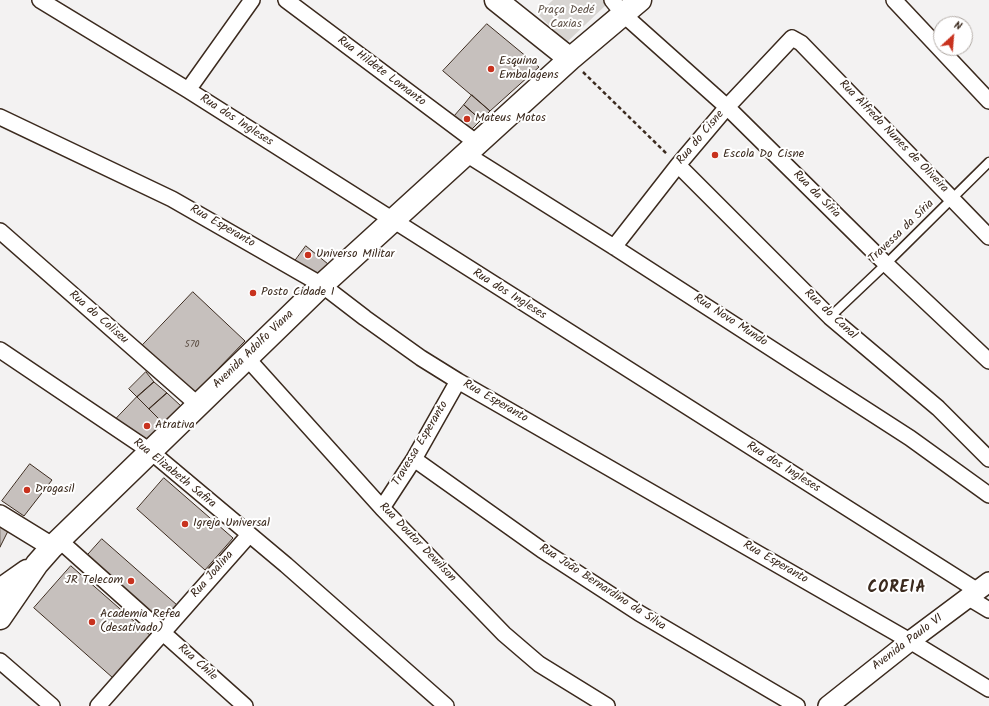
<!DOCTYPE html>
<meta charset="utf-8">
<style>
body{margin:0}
#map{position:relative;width:989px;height:706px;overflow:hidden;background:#f3f2f2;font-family:Kalam,sans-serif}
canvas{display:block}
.north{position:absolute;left:933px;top:16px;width:40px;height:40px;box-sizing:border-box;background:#fff;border:1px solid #b1aaa5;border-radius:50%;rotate:26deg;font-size:11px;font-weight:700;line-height:16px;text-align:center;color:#3b2a1e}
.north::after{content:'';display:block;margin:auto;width:14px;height:18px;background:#c8321e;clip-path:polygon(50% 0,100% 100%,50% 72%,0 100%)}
</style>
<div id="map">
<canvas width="989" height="706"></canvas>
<div class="north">N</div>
</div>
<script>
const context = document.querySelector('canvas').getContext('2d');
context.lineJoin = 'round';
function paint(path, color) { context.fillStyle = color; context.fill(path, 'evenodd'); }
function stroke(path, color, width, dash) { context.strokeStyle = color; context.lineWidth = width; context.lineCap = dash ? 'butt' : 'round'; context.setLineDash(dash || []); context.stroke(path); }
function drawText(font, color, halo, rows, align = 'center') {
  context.font = font + ' Kalam,sans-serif'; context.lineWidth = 4; context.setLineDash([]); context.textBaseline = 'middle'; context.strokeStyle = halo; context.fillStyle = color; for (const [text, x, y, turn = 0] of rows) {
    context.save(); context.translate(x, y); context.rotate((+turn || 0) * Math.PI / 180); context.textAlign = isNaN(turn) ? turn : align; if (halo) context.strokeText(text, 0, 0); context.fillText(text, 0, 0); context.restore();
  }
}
paint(new Path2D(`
 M 553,0 L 603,0 L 607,4 L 566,43 L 538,14 Z`), '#d8d5d2');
const building = new Path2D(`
 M 487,24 L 539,67 L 490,111 L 443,71 Z
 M 472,95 L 490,111 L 481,120 L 464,105 Z
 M 464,105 L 481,120 L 469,132 L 452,119 Z
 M 306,246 L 328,264 L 313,277 L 292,265 Z
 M 193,292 L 245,341 L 190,398 L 139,349 Z
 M 146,372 L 154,382 L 137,397 L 129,389 Z
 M 154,382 L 167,393 L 149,409 L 137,397 Z
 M 167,393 L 181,406 L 163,423 L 149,409 Z
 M 137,397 L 163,423 L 145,442 L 115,420 Z
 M 30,464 L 52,480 L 24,516 L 2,501 Z
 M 164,478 L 233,538 L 205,570 L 137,509 Z
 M 0,526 L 8,531 L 0,547 Z
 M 102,539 L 177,605 L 160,624 L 85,558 Z
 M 71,566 L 151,636 L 113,678 L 34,608 Z`);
paint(building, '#c6c0bd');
stroke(building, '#3b2a1e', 1);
const service = new Path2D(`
 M 830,317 L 886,264 L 989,162`);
const minor = new Path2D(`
 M 40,0 L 188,90 L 978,591
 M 286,0 L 477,143
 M 612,0 L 624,15 L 727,107 L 886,264 L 989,361
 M 894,0 L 989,101
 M 188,90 L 252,0
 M 0,117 L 172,199 L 322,285 L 365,318 L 421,358 L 458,381 L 910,641 L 989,689
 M 466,154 L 614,247 L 910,438 L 989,495
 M 678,165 L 830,317 L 938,408 L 989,459
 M 0,231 L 197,404
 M 614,247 L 678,165 L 727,107 L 792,38 L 801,43 L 989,237
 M 0,350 L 150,451 L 286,565 L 446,706
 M 246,357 L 382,508 L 504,634 L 539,664 L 607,706
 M 414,459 L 542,550 L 639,613 L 797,706
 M 382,508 L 414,459 L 458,381
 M 59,540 L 245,706
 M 969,598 L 989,610
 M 0,661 L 52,706
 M 98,706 L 249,535`);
const tertiary = new Path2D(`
 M 0,515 L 52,547
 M 828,706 L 910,641 L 989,582`);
const secondary = new Path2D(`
 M 496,0 L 570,59
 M 0,590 L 27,571
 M 0,618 L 37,564 L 52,547 L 322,285 L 570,59 L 640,0`);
stroke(service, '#3b2a1e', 11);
stroke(minor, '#3b2a1e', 18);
stroke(tertiary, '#3b2a1e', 22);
stroke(secondary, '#3b2a1e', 25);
stroke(new Path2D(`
 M 583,72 L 668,155`), '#3b2a1e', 2.5, [4, 3]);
stroke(service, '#fff', 8);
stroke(minor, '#fff', 15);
stroke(tertiary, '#fff', 19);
stroke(secondary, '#fff', 22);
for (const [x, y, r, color] of [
 [491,69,4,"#c8321e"],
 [467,119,4,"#c8321e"],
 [715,155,4,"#c8321e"],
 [308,255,4,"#c8321e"],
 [253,293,4,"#c8321e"],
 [147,426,4,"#c8321e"],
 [27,490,4,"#c8321e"],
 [185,524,4,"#c8321e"],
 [131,581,4,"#c8321e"],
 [92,622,4,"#c8321e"]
]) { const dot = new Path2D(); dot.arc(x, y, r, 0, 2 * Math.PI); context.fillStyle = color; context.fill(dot); stroke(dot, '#fff', 1.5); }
drawText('10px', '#5e5046', null, [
 ["570",192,345]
]);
drawText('12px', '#62554b', '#fff', [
 ["Praça Dedé",566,11],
 ["Caxias",566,25]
]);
drawText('12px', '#3b2a1e', '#fff', [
 ["Esquina",499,62],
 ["Embalagens",499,76],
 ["Mateus Motos",475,119],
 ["Escola Do Cisne",723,155],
 ["Universo Militar",316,255],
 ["Posto Cidade I",261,293],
 ["Atrativa",155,426],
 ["Drogasil",35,490],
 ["Igreja Universal",193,524],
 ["JR Telecom",123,581,"right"],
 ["Academia Refea",100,615],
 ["(desativado)",100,629]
], 'left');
drawText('12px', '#3b2a1e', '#fff', [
 ["Rua Hildete Lomanto",381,72,37],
 ["Rua dos Ingleses",236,121,33],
 ["Rua Alfredo Nunes de Oliveira",893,137,46],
 ["Rua do Cisne",701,138,-50],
 ["Rua da Síria",816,195,45],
 ["Rua Esperanto",222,227,30],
 ["Travessa da Síria",902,232,-44],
 ["Rua dos Ingleses",509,295,32],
 ["Rua do Canal",830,315,43],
 ["Rua do Coliseu",98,318,41],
 ["Rua Novo Mundo",730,321,33],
 ["Avenida Adolfo Viana",254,350,-44],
 ["Rua Esperanto",495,402,30],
 ["Travessa Esperanto",421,444,-59],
 ["Rua dos Ingleses",783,468,32],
 ["Rua Elizabeth Safira",174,474,39],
 ["Rua Doutor Dewilson",417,543,46],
 ["Rua Esperanto",775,563,30],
 ["Rua Joalina",213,575,-49],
 ["Rua João Bernardino da Silva",602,588,33],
 ["Avenida Paulo VI",908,643,-37],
 ["Rua Chile",197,663,42]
]);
context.letterSpacing = '1px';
drawText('bold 16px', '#3b2a1e', '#fff', [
 ["COREIA",897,589]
]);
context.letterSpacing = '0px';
</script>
